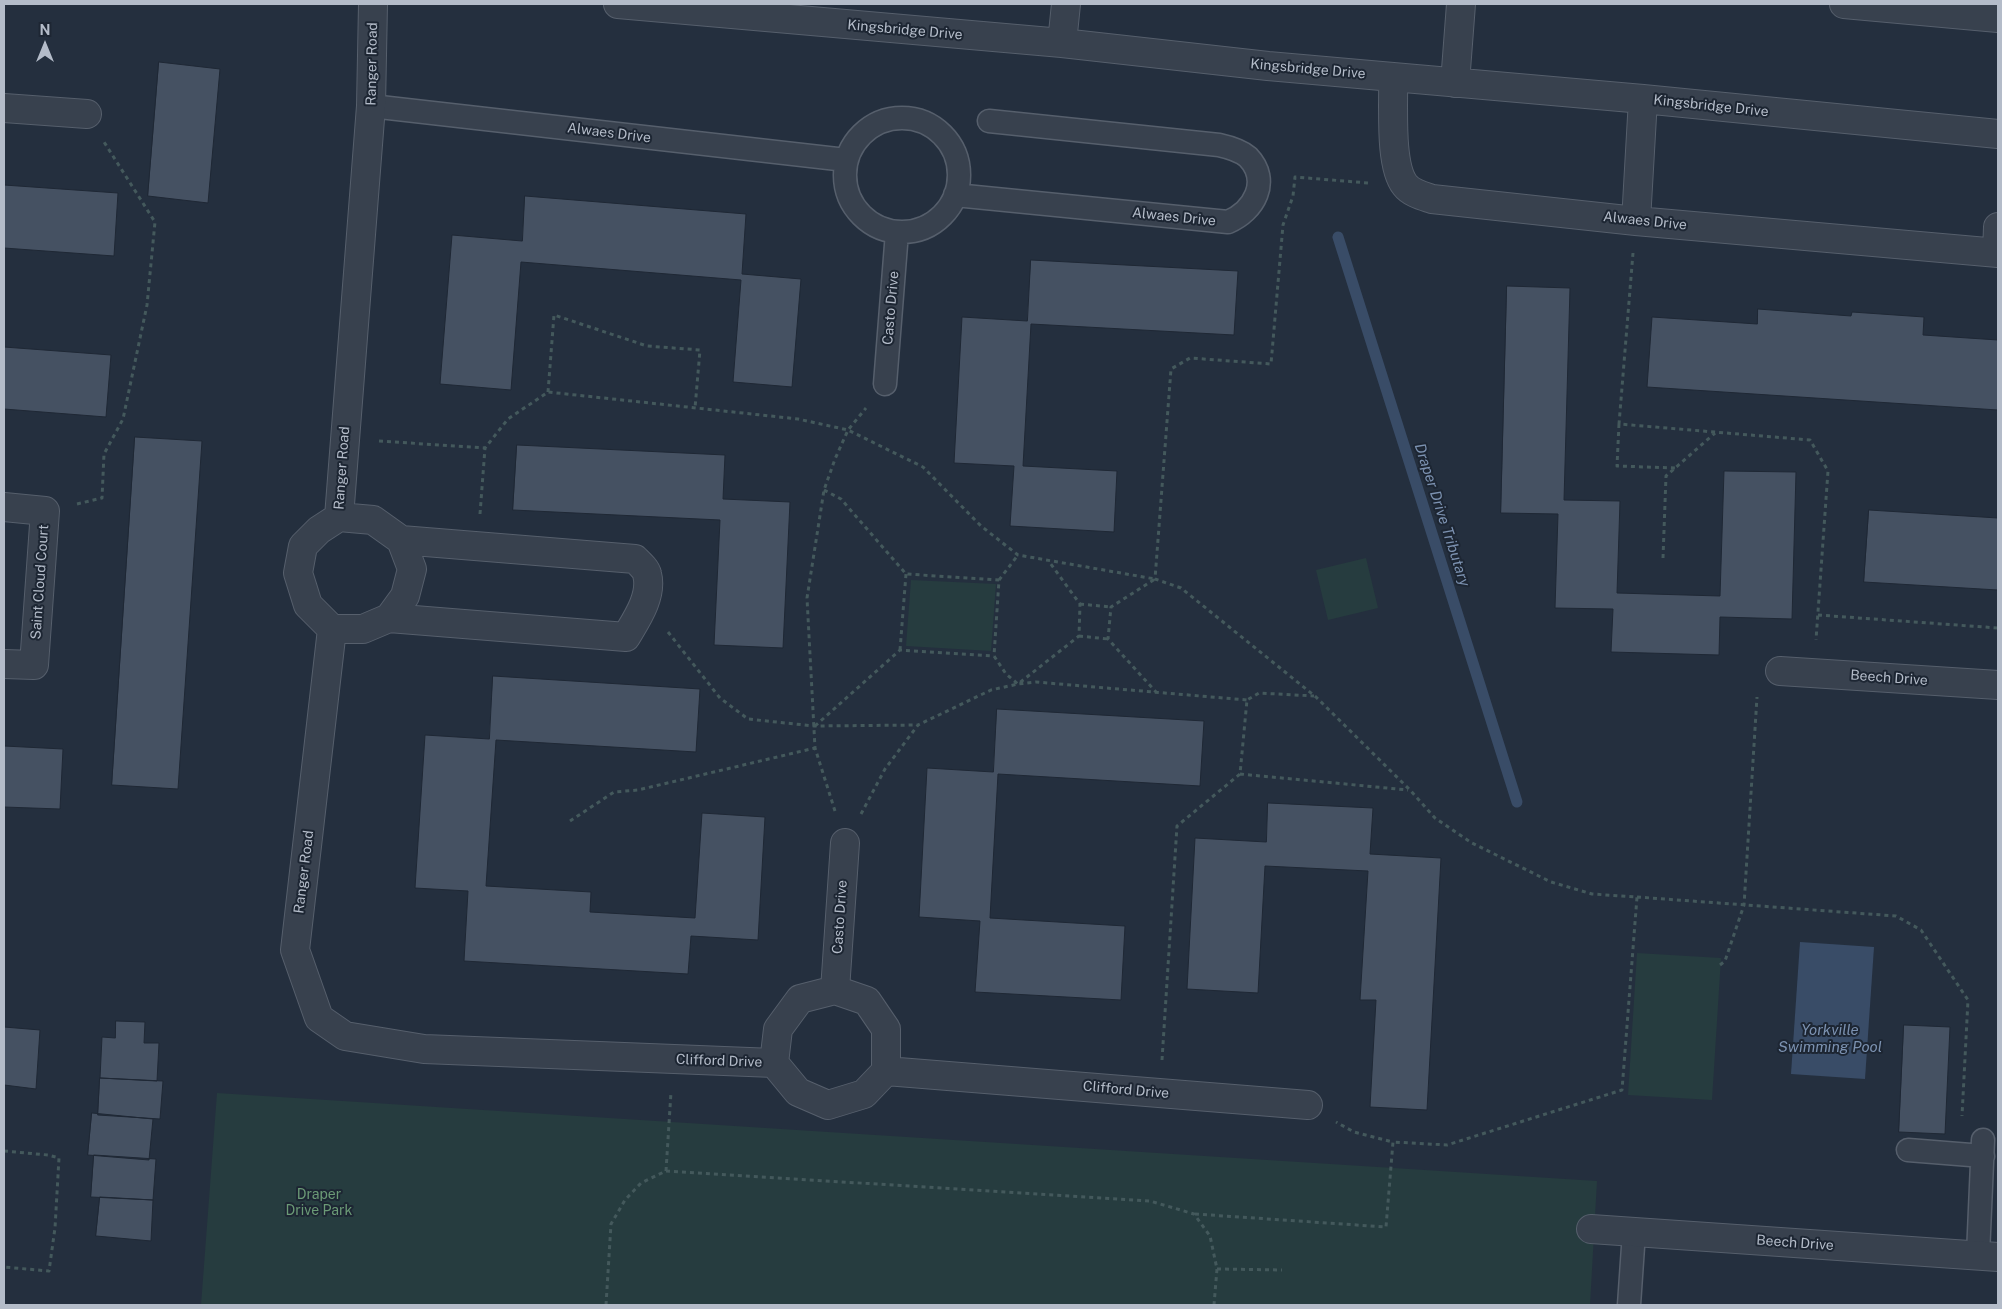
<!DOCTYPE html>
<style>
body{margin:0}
#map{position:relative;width:2002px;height:1309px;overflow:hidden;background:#242f3e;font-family:"Public Sans",sans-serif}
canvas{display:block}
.frame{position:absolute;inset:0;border:5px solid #b4bcc9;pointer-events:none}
.north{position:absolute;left:20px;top:20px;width:50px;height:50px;-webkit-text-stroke:4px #1d2633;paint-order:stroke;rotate:0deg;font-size:14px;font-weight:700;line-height:20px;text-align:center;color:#b4bcc9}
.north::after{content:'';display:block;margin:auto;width:18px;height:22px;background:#b4bcc9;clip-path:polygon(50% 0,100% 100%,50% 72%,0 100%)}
</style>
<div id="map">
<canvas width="2002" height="1309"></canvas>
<div class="frame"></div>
<div class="north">N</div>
</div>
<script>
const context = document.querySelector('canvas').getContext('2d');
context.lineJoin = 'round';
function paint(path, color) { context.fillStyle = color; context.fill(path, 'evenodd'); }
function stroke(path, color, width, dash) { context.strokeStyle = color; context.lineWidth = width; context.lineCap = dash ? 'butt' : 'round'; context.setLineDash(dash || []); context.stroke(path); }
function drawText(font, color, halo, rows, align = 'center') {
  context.font = font + ' "Public Sans",sans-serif'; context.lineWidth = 4; context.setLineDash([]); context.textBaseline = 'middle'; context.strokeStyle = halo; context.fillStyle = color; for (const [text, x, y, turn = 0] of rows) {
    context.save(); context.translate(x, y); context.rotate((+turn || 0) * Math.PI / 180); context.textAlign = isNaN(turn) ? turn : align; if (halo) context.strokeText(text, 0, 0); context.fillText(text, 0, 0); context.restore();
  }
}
paint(new Path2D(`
 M 1366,558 L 1378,608 L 1328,620 L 1316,570 Z
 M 911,580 L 996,584 L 991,651 L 906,646 Z
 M 1637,953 L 1721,958 L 1712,1100 L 1628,1095 Z
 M 217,1093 L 1597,1181 L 1590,1305 L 201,1305 Z`), '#263c3f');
paint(new Path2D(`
 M 1800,942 L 1874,947 L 1865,1079 L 1791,1074 Z`), '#394c67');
stroke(new Path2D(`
 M 1338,237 L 1517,802`), '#394c67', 11);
const building = new Path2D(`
 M 159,62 L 220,69 L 208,203 L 148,196 Z
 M 4,185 L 118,193 L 114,256 L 4,248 Z
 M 525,196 L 746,214 L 742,274 L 801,279 L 792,387 L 733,382 L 741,280 L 521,262 L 511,390 L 440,384 L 452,235 L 522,241 Z
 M 1031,260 L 1238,271 L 1234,335 L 1031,324 L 1023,466 L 1117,471 L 1114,532 L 1010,526 L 1014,466 L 954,463 L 962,317 L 1027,321 Z
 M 1507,286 L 1570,288 L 1564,500 L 1620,501 L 1617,593 L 1720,596 L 1724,471 L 1796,472 L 1792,619 L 1720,617 L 1719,655 L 1611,652 L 1613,609 L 1555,608 L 1558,514 L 1501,513 Z
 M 1758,309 L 1851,316 L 1852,312 L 1924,317 L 1923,335 L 1998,340 L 1998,410 L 1647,387 L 1652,317 L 1757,324 Z
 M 4,347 L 111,355 L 106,417 L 4,409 Z
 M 135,437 L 202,441 L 178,789 L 112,785 Z
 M 517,445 L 725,455 L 723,499 L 790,502 L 783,648 L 714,645 L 720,520 L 513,510 Z
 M 1869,510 L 1998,518 L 1998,590 L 1864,582 Z
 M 493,676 L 700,689 L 696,752 L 496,740 L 486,886 L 591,892 L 590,912 L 695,918 L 702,813 L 765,817 L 758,940 L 691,936 L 688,974 L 464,961 L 468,891 L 415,888 L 425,735 L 489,739 Z
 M 997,709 L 1204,721 L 1200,786 L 998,774 L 990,918 L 1125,926 L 1121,1000 L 975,992 L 980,921 L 919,917 L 927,768 L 993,772 Z
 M 4,746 L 63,749 L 60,809 L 4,807 Z
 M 1268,803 L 1373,808 L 1370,854 L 1441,858 L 1427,1110 L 1370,1107 L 1376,1000 L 1360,1000 L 1368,871 L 1265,866 L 1258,993 L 1187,989 L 1195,838 L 1266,842 Z
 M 116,1021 L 145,1022 L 144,1043 L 159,1043 L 157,1081 L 100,1078 L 102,1037 L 115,1038 Z
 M 1904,1025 L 1950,1027 L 1945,1134 L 1899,1132 Z
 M 4,1027 L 40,1030 L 36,1089 L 4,1085 Z
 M 100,1078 L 163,1081 L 160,1119 L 98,1115 Z
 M 92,1113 L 153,1119 L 149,1160 L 88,1155 Z
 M 94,1155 L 156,1159 L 153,1200 L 91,1197 Z
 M 100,1197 L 153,1200 L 151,1241 L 96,1236 Z`);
paint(building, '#455162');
stroke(building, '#1f2835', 1);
const service = new Path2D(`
 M 371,106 L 846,160
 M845 175a57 57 0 1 1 114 0a57 57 0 1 1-114 0Z
 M 955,195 L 1228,222 C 1254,211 1271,181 1248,157 C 1241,151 1228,147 1219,145 L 989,121
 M 885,384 L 897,232
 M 1908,1150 L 1983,1156
 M 1978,1255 L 1983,1140
 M 1629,1305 L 1634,1232`);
const minor = new Path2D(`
 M 618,4 L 1062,43 L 1268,66 L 1643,99 L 1998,134
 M 1844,4 L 1998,18
 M 1062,43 L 1066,4
 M 1393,77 C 1394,104 1389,165 1405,185 C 1411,193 1423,196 1432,199 L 1636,221 L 1998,253
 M 1455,83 L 1461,4
 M 4,108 L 87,114
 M 1636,221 L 1643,99
 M 1997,253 L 1998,227
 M 4,507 L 45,511 L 34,665 L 4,664
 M 339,517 L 371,106 L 373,4
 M 389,618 L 405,596 L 412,569 L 401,540
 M 332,629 L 295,950 L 319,1018 L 345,1036 L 424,1049 L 774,1063 L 798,1092 L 828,1105 L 864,1094 L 886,1071 L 1308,1105
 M 332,629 L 363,629 L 389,618 L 626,637 C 636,620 653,596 647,574 C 646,569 639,563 635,559 L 401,540 L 373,520 L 339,517
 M 332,629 L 308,605 L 298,573 L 303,546 L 319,530 L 339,517
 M 1780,671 L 1998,685
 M 835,990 L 845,843
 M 774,1063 L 778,1029 L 800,999 L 835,990 L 867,1001 L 886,1029 L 886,1071
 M 1591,1229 L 1998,1257`);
stroke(service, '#565f6c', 25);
stroke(minor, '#565f6c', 30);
stroke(new Path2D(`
 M 1368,183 L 1295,177 L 1293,196 L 1283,225 L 1271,364 L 1190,358 L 1171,369 L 1155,579 L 1181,588 L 1316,697 L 1410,790 L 1435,818 L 1472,843 L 1551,882 L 1592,894 L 1637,897 L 1622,1090 L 1447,1145 L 1393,1142
 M 1633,253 L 1619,424 L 1810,440 L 1828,471 L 1816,640
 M 548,392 L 554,315 L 647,346 L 700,350 L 695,408
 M 1619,424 L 1617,466 L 1675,468
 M 379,441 L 485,448
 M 824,490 L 841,499 L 906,574 L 999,580 L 994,656 L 1006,674 L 1018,684 L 1079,636 L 1080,604 L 1050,563
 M 77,504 L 102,498 L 104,454 L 123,419 L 147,305 L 155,222 L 104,142
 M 480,514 L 485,448 L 508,419 L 548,392 L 798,419 L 848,430 L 923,467 L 981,526 L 1018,555 L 1155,579 L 1111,607 L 1108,639 L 1156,692
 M 1663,558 L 1666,476 L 1715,433
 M 999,580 L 1018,555
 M 1080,604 L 1111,607
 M 1818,615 L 1998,628
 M 668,632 L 720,698 L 748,719 L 814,726 L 918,725
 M 1079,636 L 1108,639
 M 900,650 L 906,574
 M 815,726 L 900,650 L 994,656
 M 1240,774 L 1408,790
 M 835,811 L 815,748 L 807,598 L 824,490 L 835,459 L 848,430 L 866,408
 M 861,814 L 885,769 L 918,725 L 991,690 L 1018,684 L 1036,682 L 1247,700
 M 570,821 L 614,792 L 638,790 L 815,748
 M 1637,897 L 1896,916 L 1921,930 L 1968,1000 L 1962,1116
 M 1720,965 L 1725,961 L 1744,905 L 1757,697
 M 1162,1060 L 1177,826 L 1240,774 L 1247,700 L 1259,693 L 1314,696
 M 4,1151 L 48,1155 L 59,1158 L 55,1228 L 49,1271 L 4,1267
 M 666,1171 L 671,1092
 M 1195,1214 L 1386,1227 L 1393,1142 L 1354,1132 L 1336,1122
 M 1217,1269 L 1282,1270
 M 606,1305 L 611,1224 L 625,1200 L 641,1183 L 666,1171 L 1150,1201 L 1194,1214 L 1210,1236 L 1217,1269 L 1214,1305`), '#44595c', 3, [4, 4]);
stroke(service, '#38414e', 22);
stroke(minor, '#38414e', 28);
drawText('14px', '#b4bcc9', '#1d2633', [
 ["Kingsbridge Drive",905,30,5],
 ["Ranger Road",372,64,-89],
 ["Kingsbridge Drive",1308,69,5],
 ["Kingsbridge Drive",1711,106,6],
 ["Alwaes Drive",609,133,7],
 ["Alwaes Drive",1174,217,6],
 ["Alwaes Drive",1645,221,6],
 ["Casto Drive",891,308,-85],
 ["Ranger Road",342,468,-86],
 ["Saint Cloud Court",40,582,-86],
 ["Beech Drive",1889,678,4],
 ["Ranger Road",304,872,-83],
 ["Casto Drive",840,917,-86],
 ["Clifford Drive",719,1061,2],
 ["Clifford Drive",1126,1090,5],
 ["Beech Drive",1795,1243,4]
]);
drawText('14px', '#6b9a76', '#1d2633', [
 ["Draper",319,1195],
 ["Drive Park",319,1211]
]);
drawText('italic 15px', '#7c92b1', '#1d2633', [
 ["Draper Drive Tributary",1442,515,72],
 ["Yorkville",1830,1030],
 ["Swimming Pool",1830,1047]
]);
</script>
